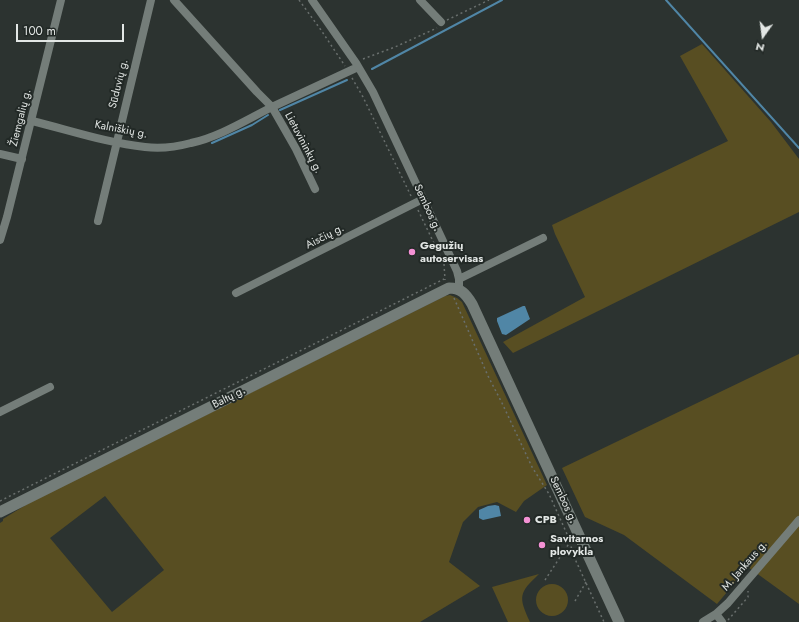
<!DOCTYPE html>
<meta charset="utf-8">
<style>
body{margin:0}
#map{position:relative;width:799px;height:622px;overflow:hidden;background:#2c3330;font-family:Jost,sans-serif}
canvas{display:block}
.north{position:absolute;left:743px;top:16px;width:40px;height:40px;-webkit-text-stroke:3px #222926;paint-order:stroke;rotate:194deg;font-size:11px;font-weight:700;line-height:16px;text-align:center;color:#e3e7e5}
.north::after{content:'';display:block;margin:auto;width:14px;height:18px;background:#e3e7e5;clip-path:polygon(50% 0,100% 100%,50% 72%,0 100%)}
.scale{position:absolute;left:16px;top:24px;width:108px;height:18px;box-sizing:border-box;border:2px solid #e3e7e5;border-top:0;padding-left:5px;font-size:12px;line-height:14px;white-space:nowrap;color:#e3e7e5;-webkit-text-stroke:3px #222926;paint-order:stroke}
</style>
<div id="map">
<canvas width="799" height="622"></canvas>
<div class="north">N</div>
<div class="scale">100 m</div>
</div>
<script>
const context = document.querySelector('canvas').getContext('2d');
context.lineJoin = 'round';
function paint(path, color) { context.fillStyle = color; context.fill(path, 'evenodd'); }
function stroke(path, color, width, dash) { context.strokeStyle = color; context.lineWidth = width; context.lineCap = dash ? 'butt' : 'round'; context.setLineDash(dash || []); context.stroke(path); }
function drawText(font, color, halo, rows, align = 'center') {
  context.font = font + ' Jost,sans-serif'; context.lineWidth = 4; context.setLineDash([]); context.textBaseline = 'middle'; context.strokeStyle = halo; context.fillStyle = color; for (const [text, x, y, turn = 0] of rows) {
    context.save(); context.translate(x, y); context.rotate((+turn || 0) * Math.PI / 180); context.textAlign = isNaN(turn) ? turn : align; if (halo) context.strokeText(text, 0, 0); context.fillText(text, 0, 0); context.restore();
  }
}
paint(new Path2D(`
 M 702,44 L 771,122 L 799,159 L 799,212 L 513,353 L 503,342 L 585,297 L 555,234 L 552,225 L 728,141 L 680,56 Z
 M 450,295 L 457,298 L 462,302 L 547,485 L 524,501 L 516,512 L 497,502 L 478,507 L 463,522 L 449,562 L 480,586 L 420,622 L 0,622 L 0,523 L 3,521 L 3,519 L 29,503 L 445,296 ZM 105,496 L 164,570 L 112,612 L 50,538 Z
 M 799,354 L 799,604 L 748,567 L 717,604 L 624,535 L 585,517 L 562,468 Z
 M 539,574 C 519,593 518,596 530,622 L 508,622 L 492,587 Z
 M536 600a16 16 0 1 1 32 0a16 16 0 1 1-32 0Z`), '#584e22');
paint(new Path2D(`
 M 523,306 L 525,306 L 530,319 L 506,335 L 502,334 L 497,321 L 497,318 Z
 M 495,505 L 499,506 L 501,516 L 483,520 L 479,518 L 479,510 L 488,506 Z`), '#5086a6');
stroke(new Path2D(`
 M 666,0 L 799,148
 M 372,69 L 502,0
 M 280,110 L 347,80
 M 212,143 L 252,125 L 268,115`), '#5086a6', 2);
stroke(new Path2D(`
 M 299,0 L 321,30 L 345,66
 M 447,20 L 489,0
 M 363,59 L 395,47 L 437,28
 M 352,78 L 363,97 L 411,196
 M 418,210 L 444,264 L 445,280
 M 454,298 L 488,376 L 502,403 L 532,467 L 549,494 L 567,534 L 575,559 L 604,622
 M 0,501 L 444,279
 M 545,580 L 570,542
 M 575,601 L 586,582
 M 728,620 L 748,597 L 748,591`), '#696f6d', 1.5, [2, 3]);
stroke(new Path2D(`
 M 174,0 L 257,92 L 272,107 L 358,67
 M 312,0 L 356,63 L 373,92 L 457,271 L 459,279 L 459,289
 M 420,0 L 441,22
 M 32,121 C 69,130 107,143 145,147 C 160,149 176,147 191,143 C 219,137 246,120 272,107 L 296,149 L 315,189
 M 0,154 L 22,159
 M 98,221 L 151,0
 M 0,240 L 7,217 L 61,0
 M 459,279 L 543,238
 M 236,293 L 423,199
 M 0,412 L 50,387
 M 716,614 L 722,622
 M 703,622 L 716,614 L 728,603 L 799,520`), '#747d79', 8);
stroke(new Path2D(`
 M 0,512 L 449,288 C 461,288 466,294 472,304 L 619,622`), '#747d79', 11);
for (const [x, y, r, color] of [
 [412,252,4,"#f491d4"],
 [527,520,4,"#f491d4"],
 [542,545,4,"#f491d4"]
]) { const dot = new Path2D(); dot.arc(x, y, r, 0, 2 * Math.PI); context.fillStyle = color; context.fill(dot); stroke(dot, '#222926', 1.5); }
drawText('11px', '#e3e7e5', '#222926', [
 ["Sūduvių g.",119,84,-76],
 ["Žiemgalių g.",21,118,-76],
 ["Kalniškių g.",121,130,11],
 ["Lietuvininkų g.",303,143,62],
 ["Sembos g.",427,208,65],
 ["Aisčių g.",325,237,-27],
 ["Baltų g.",229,398,-27],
 ["Sembos g.",563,500,65],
 ["M. Jankaus g.",745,566,-49]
]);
drawText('bold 11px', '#e3e7e5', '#222926', [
 ["Gegužių",420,246],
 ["autoservisas",420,259],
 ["CPB",535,520],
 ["Savitarnos",550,539],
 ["plovykla",550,552]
], 'left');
</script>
